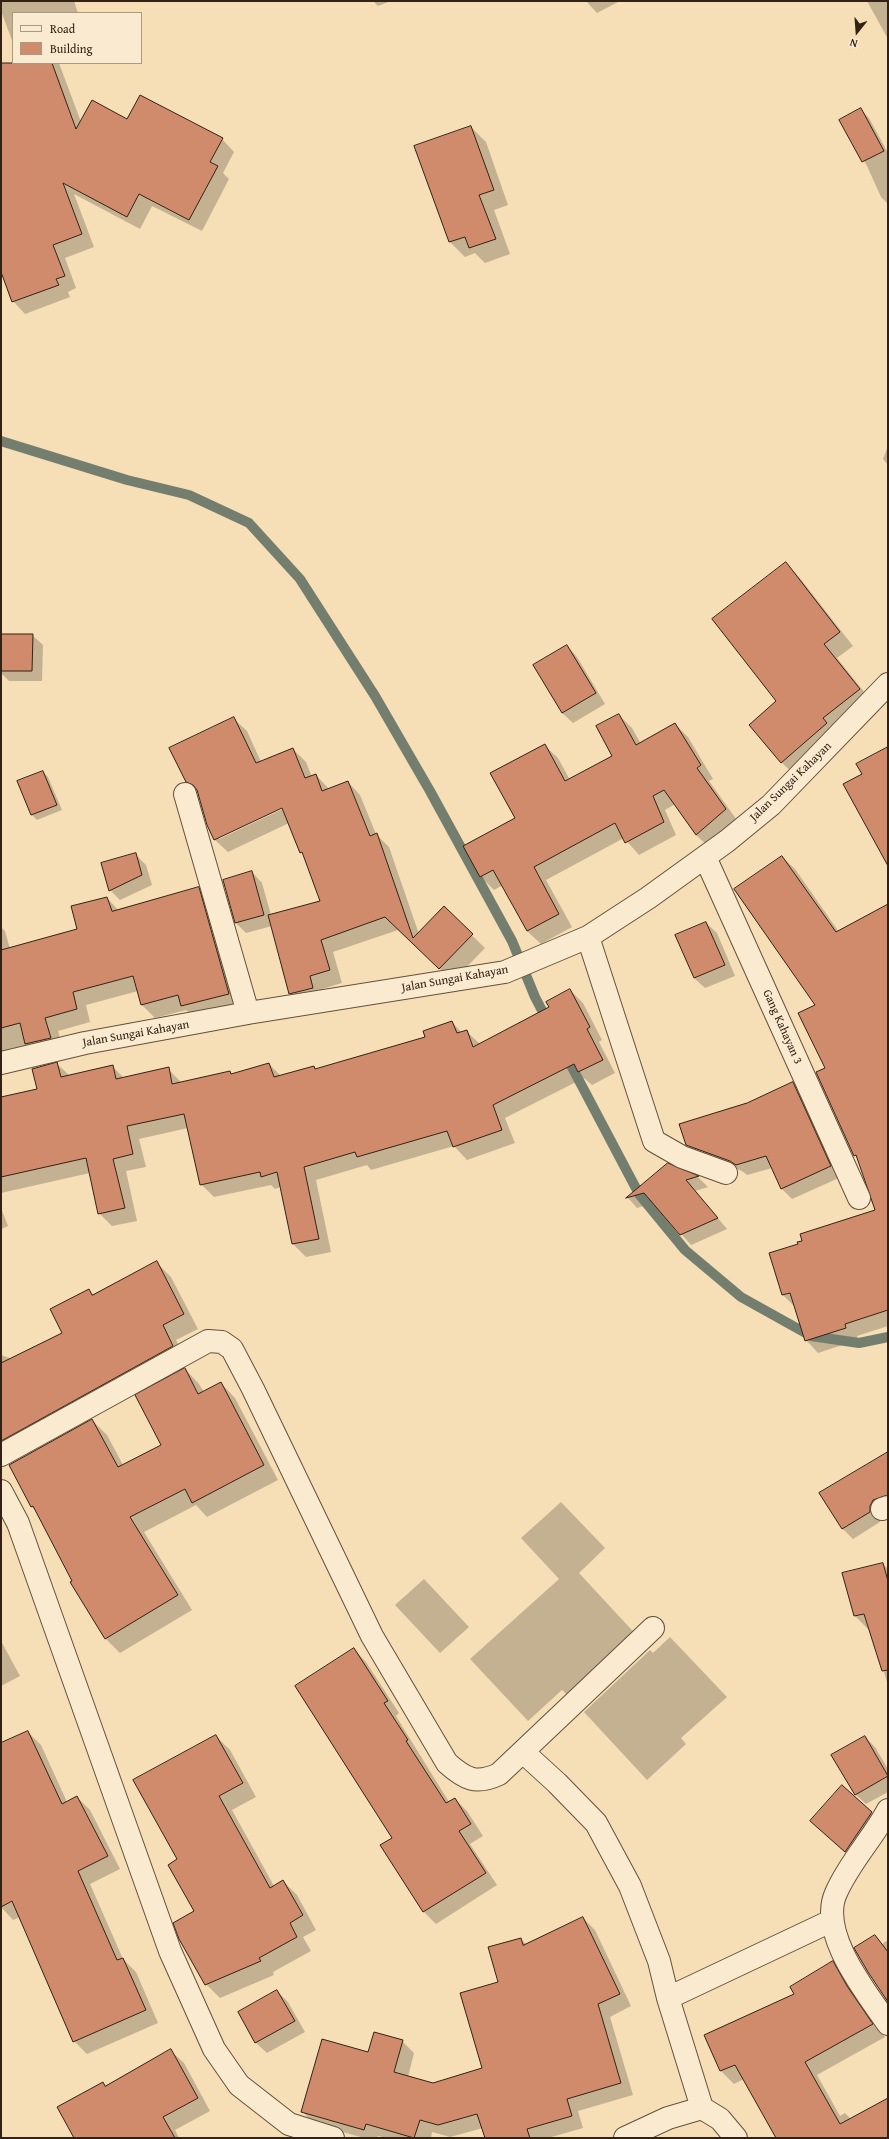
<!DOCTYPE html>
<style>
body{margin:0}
#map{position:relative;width:889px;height:2139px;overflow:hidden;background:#f6deb6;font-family:"Gentium Book Plus",serif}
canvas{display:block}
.frame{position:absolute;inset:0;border:2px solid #332214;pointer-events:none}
.legend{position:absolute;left:12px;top:12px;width:130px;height:52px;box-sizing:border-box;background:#f9ead0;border:1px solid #aa9a85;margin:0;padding:5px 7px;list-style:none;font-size:12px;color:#332214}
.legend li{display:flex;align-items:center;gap:8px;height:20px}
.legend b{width:20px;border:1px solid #aa9a85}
.north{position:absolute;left:837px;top:12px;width:40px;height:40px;-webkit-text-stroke:3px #f9ead0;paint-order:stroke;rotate:197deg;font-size:11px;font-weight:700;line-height:16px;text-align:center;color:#332214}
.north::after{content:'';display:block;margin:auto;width:14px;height:18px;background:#332214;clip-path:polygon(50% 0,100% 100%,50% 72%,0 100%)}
</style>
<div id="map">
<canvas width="889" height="2139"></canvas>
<div class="frame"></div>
<ul class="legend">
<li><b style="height:5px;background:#f9ead0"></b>Road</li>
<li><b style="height:11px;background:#d08a6c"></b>Building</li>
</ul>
<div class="north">N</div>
</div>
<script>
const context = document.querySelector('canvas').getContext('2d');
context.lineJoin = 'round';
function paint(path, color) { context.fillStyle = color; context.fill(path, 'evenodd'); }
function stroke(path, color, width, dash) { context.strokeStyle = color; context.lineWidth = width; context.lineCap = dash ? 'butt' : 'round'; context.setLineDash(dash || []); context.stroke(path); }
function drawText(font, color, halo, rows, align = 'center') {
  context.font = font + ' "Gentium Book Plus",serif'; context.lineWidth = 4; context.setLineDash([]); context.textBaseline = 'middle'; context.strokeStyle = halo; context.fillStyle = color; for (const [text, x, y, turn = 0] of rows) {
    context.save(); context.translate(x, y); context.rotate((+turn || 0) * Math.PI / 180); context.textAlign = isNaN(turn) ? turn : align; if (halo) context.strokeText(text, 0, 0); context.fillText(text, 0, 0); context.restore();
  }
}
paint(new Path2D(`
 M 1,1 L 74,1 L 78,13 L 13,13 L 13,43 L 1,11 Z
 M 373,1 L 391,1 L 378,6 Z
 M 586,1 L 620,1 L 597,13 Z
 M 867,1 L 888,1 L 888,39 Z
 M 13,62 L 59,63 L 81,122 L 128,120 L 222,139 L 234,152 L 223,173 L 229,179 L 202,231 L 152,206 L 140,229 L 74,194 L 94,247 L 65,258 L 76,288 L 68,292 L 70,297 L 25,314 L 13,301 L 1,273 L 1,66 Z
 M 861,110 L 869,118 L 888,153 L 888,204 L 881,197 L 867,166 L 840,120 Z
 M 471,127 L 486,142 L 508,205 L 494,210 L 510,254 L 485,263 L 475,253 L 465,257 L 450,242 L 415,147 Z
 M 888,446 L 888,465 L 883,459 Z
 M 786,564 L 799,577 L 853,646 L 837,658 L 873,703 L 795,775 L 781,762 L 778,701 Z
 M 1,635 L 32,635 L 43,645 L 42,681 L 9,681 L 1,673 Z
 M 567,646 L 577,657 L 605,704 L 573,723 L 562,713 L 534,666 Z
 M 619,715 L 632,728 L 641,744 L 675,724 L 688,737 L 713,779 L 709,781 L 739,823 L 710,848 L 696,835 L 675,804 L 665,810 L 676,835 L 639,855 L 624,838 L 546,880 L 572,927 L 541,944 L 527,931 L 503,885 L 494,890 L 481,877 L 464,846 L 517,818 L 544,745 L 558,758 L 570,780 L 614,756 Z
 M 234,719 L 247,731 L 261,762 L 293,749 L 306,762 L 312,777 L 316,775 L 329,789 L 348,782 L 360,795 L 376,834 L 389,847 L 419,934 L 444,908 L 485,948 L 453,981 L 398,930 L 333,952 L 342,983 L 322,989 L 326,1001 L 303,1006 L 290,993 L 272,926 L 246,933 L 236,923 L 252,872 L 262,883 L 271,915 L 321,902 L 304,856 L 301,852 L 289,823 L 228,852 L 215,840 L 208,825 L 199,793 L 187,781 ZM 286,805 L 287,807 L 219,839 L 219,837 Z
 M 43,772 L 48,777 L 62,810 L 37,820 L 32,815 Z
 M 136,855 L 146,865 L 152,885 L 120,900 L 110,890 Z
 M 782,857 L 795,869 L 839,932 L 888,905 L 888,1326 L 857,1336 L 858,1340 L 818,1353 L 806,1340 L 796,1308 L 783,1295 L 770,1254 L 799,1245 L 877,1211 L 859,1160 L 855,1155 L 826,1069 L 817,1005 Z
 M 198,888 L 212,901 L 242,1007 L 196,1019 L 186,1010 L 155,1018 L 142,1005 L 138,991 L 86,1005 L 90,1022 L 58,1031 L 64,1052 L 1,1057 L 1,927 L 5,931 L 10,949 L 78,930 L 107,898 L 119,911 Z
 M 706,923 L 717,933 L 735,976 L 705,988 L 694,978 Z
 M 570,990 L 583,1003 L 602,1040 L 599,1042 L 615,1073 L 592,1085 L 584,1078 L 505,1118 L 515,1143 L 467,1160 L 454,1146 L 371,1170 L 367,1165 L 316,1180 L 331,1252 L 306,1257 L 293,1244 L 281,1187 L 275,1189 L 271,1185 L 214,1197 L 201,1184 L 188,1128 L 139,1139 L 146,1167 L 126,1171 L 137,1221 L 112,1226 L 99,1213 L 90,1173 L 1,1193 L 1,1098 L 38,1089 L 57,1064 L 70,1076 L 113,1067 L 124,1078 L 168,1069 L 182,1083 L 230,1072 L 232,1075 L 269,1064 L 281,1076 L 314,1067 L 316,1070 L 426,1038 L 452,1022 L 462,1033 L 466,1031 L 480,1044 L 550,1007 Z
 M 793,1084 L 803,1094 L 841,1177 L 792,1199 L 782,1189 L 772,1168 L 747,1175 L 742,1171 L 697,1155 L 686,1144 L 748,1104 Z
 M 668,1164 L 698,1177 L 708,1187 L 695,1191 L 727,1229 L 691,1245 L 654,1203 L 637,1208 L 628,1198 Z
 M 1,1208 L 8,1226 L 1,1229 Z
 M 157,1263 L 171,1277 L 198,1329 L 176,1340 L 187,1360 L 1,1457 L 1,1355 L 12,1359 L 63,1334 L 89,1290 L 94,1295 Z
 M 185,1369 L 199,1384 L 204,1392 L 221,1383 L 235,1398 L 278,1480 L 207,1517 L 196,1505 L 144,1532 L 192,1610 L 120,1653 L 106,1639 L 38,1513 L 32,1507 L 10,1465 L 92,1420 L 107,1435 L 123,1465 L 163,1445 Z
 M 888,1464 L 888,1508 L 883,1511 L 880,1522 L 853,1539 L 842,1528 Z
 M 561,1502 L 605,1548 L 579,1573 L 642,1641 L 576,1703 L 562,1690 L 528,1721 L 470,1659 L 559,1579 L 521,1538 Z
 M 883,1564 L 888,1569 L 888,1685 L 870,1628 L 868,1629 L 855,1616 L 843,1574 Z
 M 424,1579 L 469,1627 L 440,1653 L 395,1605 Z
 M 670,1637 L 727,1697 L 681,1738 L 686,1744 L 647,1780 L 584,1712 L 650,1650 L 653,1653 Z
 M 1,1641 L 20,1676 L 1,1686 Z
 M 354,1649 L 366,1662 L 399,1713 L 396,1716 L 449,1802 L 455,1799 L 467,1811 L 483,1836 L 470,1844 L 497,1885 L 436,1924 L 424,1912 L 382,1845 L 393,1838 Z
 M 28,1732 L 41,1745 L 67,1802 L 77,1797 L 90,1810 L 120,1869 L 90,1884 L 123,1959 L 136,1972 L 158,2023 L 87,2054 L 74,2041 L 20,1917 L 13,1920 L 1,1907 L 1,1744 Z
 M 216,1736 L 230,1750 L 256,1797 L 232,1810 L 274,1886 L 283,1881 L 297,1895 L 316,1930 L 303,1937 L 311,1951 L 273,1972 L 274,1975 L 220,1998 L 206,1984 L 196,1912 L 179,1860 Z
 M 865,1737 L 875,1747 L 888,1769 L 888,1792 L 866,1804 L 855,1794 Z
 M 842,1787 L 882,1823 L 856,1862 L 811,1821 Z
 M 583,1918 L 595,1930 L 631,2006 L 610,2017 L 633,2095 L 578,2111 L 583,2128 L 548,2138 L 486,2138 L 483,2128 L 450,2137 L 432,2132 L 431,2138 L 386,2138 L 378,2136 L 377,2138 L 364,2138 L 314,2124 L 302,2111 L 369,2053 L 402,2041 L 414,2053 L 408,2077 L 433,2084 L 483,2069 L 500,1982 L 521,1939 L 526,1944 Z
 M 875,1936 L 882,1944 L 888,1940 L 888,2000 Z
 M 833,1962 L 846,1975 L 859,2000 L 885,2037 L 817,2075 L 840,2116 L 845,2113 L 851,2119 L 888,2099 L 888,2138 L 778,2138 L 744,2079 L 734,2084 L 721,2071 L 705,2036 L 796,1994 Z
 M 277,1991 L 288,2002 L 305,2032 L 267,2053 L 256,2043 L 239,2013 Z
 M 171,2051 L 184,2063 L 210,2111 L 175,2130 L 179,2138 L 76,2138 L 103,2083 L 106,2087 Z`), '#0003');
stroke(new Path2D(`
 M 1,441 L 127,480 L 189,495 L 249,523 L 300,579 L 375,696 L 430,791 L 512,941 L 535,997 L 548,1022
 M 565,1054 L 639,1194 L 685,1250 L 741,1297 L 811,1336 L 859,1343 L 888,1337`), '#737e6e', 10);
const building = new Path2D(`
 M 1,63 L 52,63 L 76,129 L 92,100 L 127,119 L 140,95 L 223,138 L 210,162 L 218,166 L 189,220 L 139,194 L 127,217 L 63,183 L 82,234 L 53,245 L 65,276 L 56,279 L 59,285 L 12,302 L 1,272 Z
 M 861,108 L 884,151 L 862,162 L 839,120 Z
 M 471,126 L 494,190 L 479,195 L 496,239 L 469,248 L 465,237 L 449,242 L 414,146 Z
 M 786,562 L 840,632 L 824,644 L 860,689 L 823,718 L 827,723 L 781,763 L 749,725 L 776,701 L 712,619 Z
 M 1,634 L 33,634 L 32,671 L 1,671 Z
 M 567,645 L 596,693 L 562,713 L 533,665 Z
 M 619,714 L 636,745 L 675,723 L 701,765 L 697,768 L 726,809 L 696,835 L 664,790 L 653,796 L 664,822 L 625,843 L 615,823 L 534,867 L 559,914 L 527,931 L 493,870 L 480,877 L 463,846 L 515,818 L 490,773 L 545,744 L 565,781 L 612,756 L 596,726 Z
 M 234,717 L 256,763 L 293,748 L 305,778 L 316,774 L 322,791 L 348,781 L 370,836 L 377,833 L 413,938 L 444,906 L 473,934 L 439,969 L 385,917 L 321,940 L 330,970 L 310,976 L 313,988 L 289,994 L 268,915 L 320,901 L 302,852 L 300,853 L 282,808 L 214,840 L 207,825 L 197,790 L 193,785 L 186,782 L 169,748 Z
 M 888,747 L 888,866 L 843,784 L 862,774 L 856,764 Z
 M 43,771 L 57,805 L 31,815 L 17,781 Z
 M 136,853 L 142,875 L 109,891 L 101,863 Z
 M 782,856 L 836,932 L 888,904 L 888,1310 L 845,1324 L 846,1328 L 805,1341 L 790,1293 L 782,1295 L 769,1253 L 798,1244 L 797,1242 L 802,1241 L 800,1234 L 875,1210 L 856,1155 L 854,1156 L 816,1072 L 825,1068 L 798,1013 L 815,1005 L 734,889 Z
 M 252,871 L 264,915 L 235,923 L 223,880 Z
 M 199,887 L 229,994 L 181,1006 L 178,995 L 141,1005 L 133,976 L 73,992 L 77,1009 L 45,1018 L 51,1038 L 25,1044 L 20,1023 L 1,1028 L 1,950 L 77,929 L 71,906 L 107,897 L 112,911 Z
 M 706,922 L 725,965 L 694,978 L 675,935 Z
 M 570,989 L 590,1027 L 587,1029 L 603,1060 L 578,1072 L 574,1064 L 493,1105 L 502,1130 L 453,1147 L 447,1131 L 357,1157 L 355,1152 L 304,1167 L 319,1239 L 292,1244 L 277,1172 L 261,1177 L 260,1172 L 200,1185 L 184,1114 L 127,1126 L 133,1154 L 113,1159 L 125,1208 L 98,1214 L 86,1158 L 1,1177 L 1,1097 L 37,1089 L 32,1069 L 57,1062 L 61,1077 L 113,1065 L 116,1079 L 169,1067 L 172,1084 L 230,1071 L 231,1074 L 269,1063 L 274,1077 L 314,1066 L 315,1069 L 425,1037 L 423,1031 L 452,1021 L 457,1033 L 467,1030 L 473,1047 L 549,1007 L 546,1002 Z
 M 793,1082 L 831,1166 L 781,1189 L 766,1156 L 736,1165 L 730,1161 L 686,1145 L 679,1124 L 747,1103 Z
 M 668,1163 L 699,1176 L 686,1180 L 718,1218 L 680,1235 L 644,1193 L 626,1198 Z
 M 157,1261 L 184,1314 L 163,1325 L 173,1346 L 1,1441 L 1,1363 L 62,1333 L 50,1309 L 89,1289 L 92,1295 Z
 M 185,1368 L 198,1394 L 221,1382 L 264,1465 L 192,1503 L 185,1489 L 130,1517 L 178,1595 L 105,1639 L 70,1582 L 72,1581 L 33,1506 L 31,1507 L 9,1465 L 92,1419 L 118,1467 L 161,1445 L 135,1395 Z
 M 888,1452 L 888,1495 L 873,1500 L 870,1506 L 870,1512 L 842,1529 L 819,1493 Z
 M 883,1563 L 888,1581 L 888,1670 L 882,1671 L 864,1614 L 854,1616 L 842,1573 Z
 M 354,1648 L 388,1701 L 384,1703 L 408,1740 L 406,1741 L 446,1803 L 455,1798 L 471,1824 L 459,1831 L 486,1873 L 423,1912 L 380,1845 L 392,1838 L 295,1686 Z
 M 28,1731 L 62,1804 L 77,1796 L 108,1856 L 78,1871 L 117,1960 L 123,1958 L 146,2010 L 73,2042 L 12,1901 L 1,1907 L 1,1743 Z
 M 216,1735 L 243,1783 L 219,1796 L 270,1888 L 283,1880 L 303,1915 L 290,1923 L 297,1937 L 259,1958 L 261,1961 L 205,1985 L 179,1939 L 173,1923 L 194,1911 L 168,1865 L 177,1859 L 133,1780 Z
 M 865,1736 L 888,1776 L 855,1795 L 831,1755 Z
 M 842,1785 L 872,1812 L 845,1852 L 810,1821 Z
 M 583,1917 L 620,1994 L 598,2004 L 621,2083 L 567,2099 L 572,2116 L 527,2129 L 530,2138 L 485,2138 L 477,2114 L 438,2125 L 420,2120 L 414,2138 L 366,2124 L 364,2130 L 301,2112 L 322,2039 L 368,2052 L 374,2032 L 403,2040 L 394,2072 L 433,2083 L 482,2068 L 460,1993 L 498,1982 L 488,1947 L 521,1938 L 523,1945 Z
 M 875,1935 L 888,1952 L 888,2002 L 868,1972 L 854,1948 Z
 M 833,1961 L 847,1986 L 873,2024 L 805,2062 L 840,2124 L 888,2098 L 888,2138 L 776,2138 L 735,2065 L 720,2071 L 704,2035 L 794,1994 L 790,1987 Z
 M 277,1990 L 295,2021 L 255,2043 L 238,2012 Z
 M 171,2049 L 198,2098 L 163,2117 L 175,2138 L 74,2138 L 57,2107 L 103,2082 L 105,2086 Z`);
paint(building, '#d08a6c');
stroke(building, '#332214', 1);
const minor = new Path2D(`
 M 185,794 L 248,1013
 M 705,857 L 859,1198
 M 588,937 L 654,1141 L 682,1157 L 726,1173
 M 1,1063 L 85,1043 L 248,1013 L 505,972 L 588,937 L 648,898 L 727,841 L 771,805 L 888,684
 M 1,1455 L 208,1341 L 222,1342 L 232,1349 L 253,1389 L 372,1636 L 447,1763 C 465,1779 476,1785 499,1774 L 653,1628
 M 1,1491 L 18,1523 L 170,1951 L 214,2049 L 239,2085 L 289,2124 L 333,2138
 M 882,1509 L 888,1507
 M 523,1752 L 557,1783 L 596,1823 L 630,1886 L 659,1961 L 668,1998 L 702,2108
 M 888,1810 C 873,1838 849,1863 836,1893 C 818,1933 866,1992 888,2024
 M 668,1998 L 831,1921
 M 625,2138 L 668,2118 L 702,2108 L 720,2119 L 736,2138`);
stroke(minor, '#64513c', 24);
stroke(minor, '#f9ead0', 22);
drawText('12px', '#332214', '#f9ead0', [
 ["Jalan Sungai Kahayan",791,782,-44],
 ["Jalan Sungai Kahayan",455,979,-10],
 ["Gang Kahayan 3",782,1027,66],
 ["Jalan Sungai Kahayan",136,1034,-10]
]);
</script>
